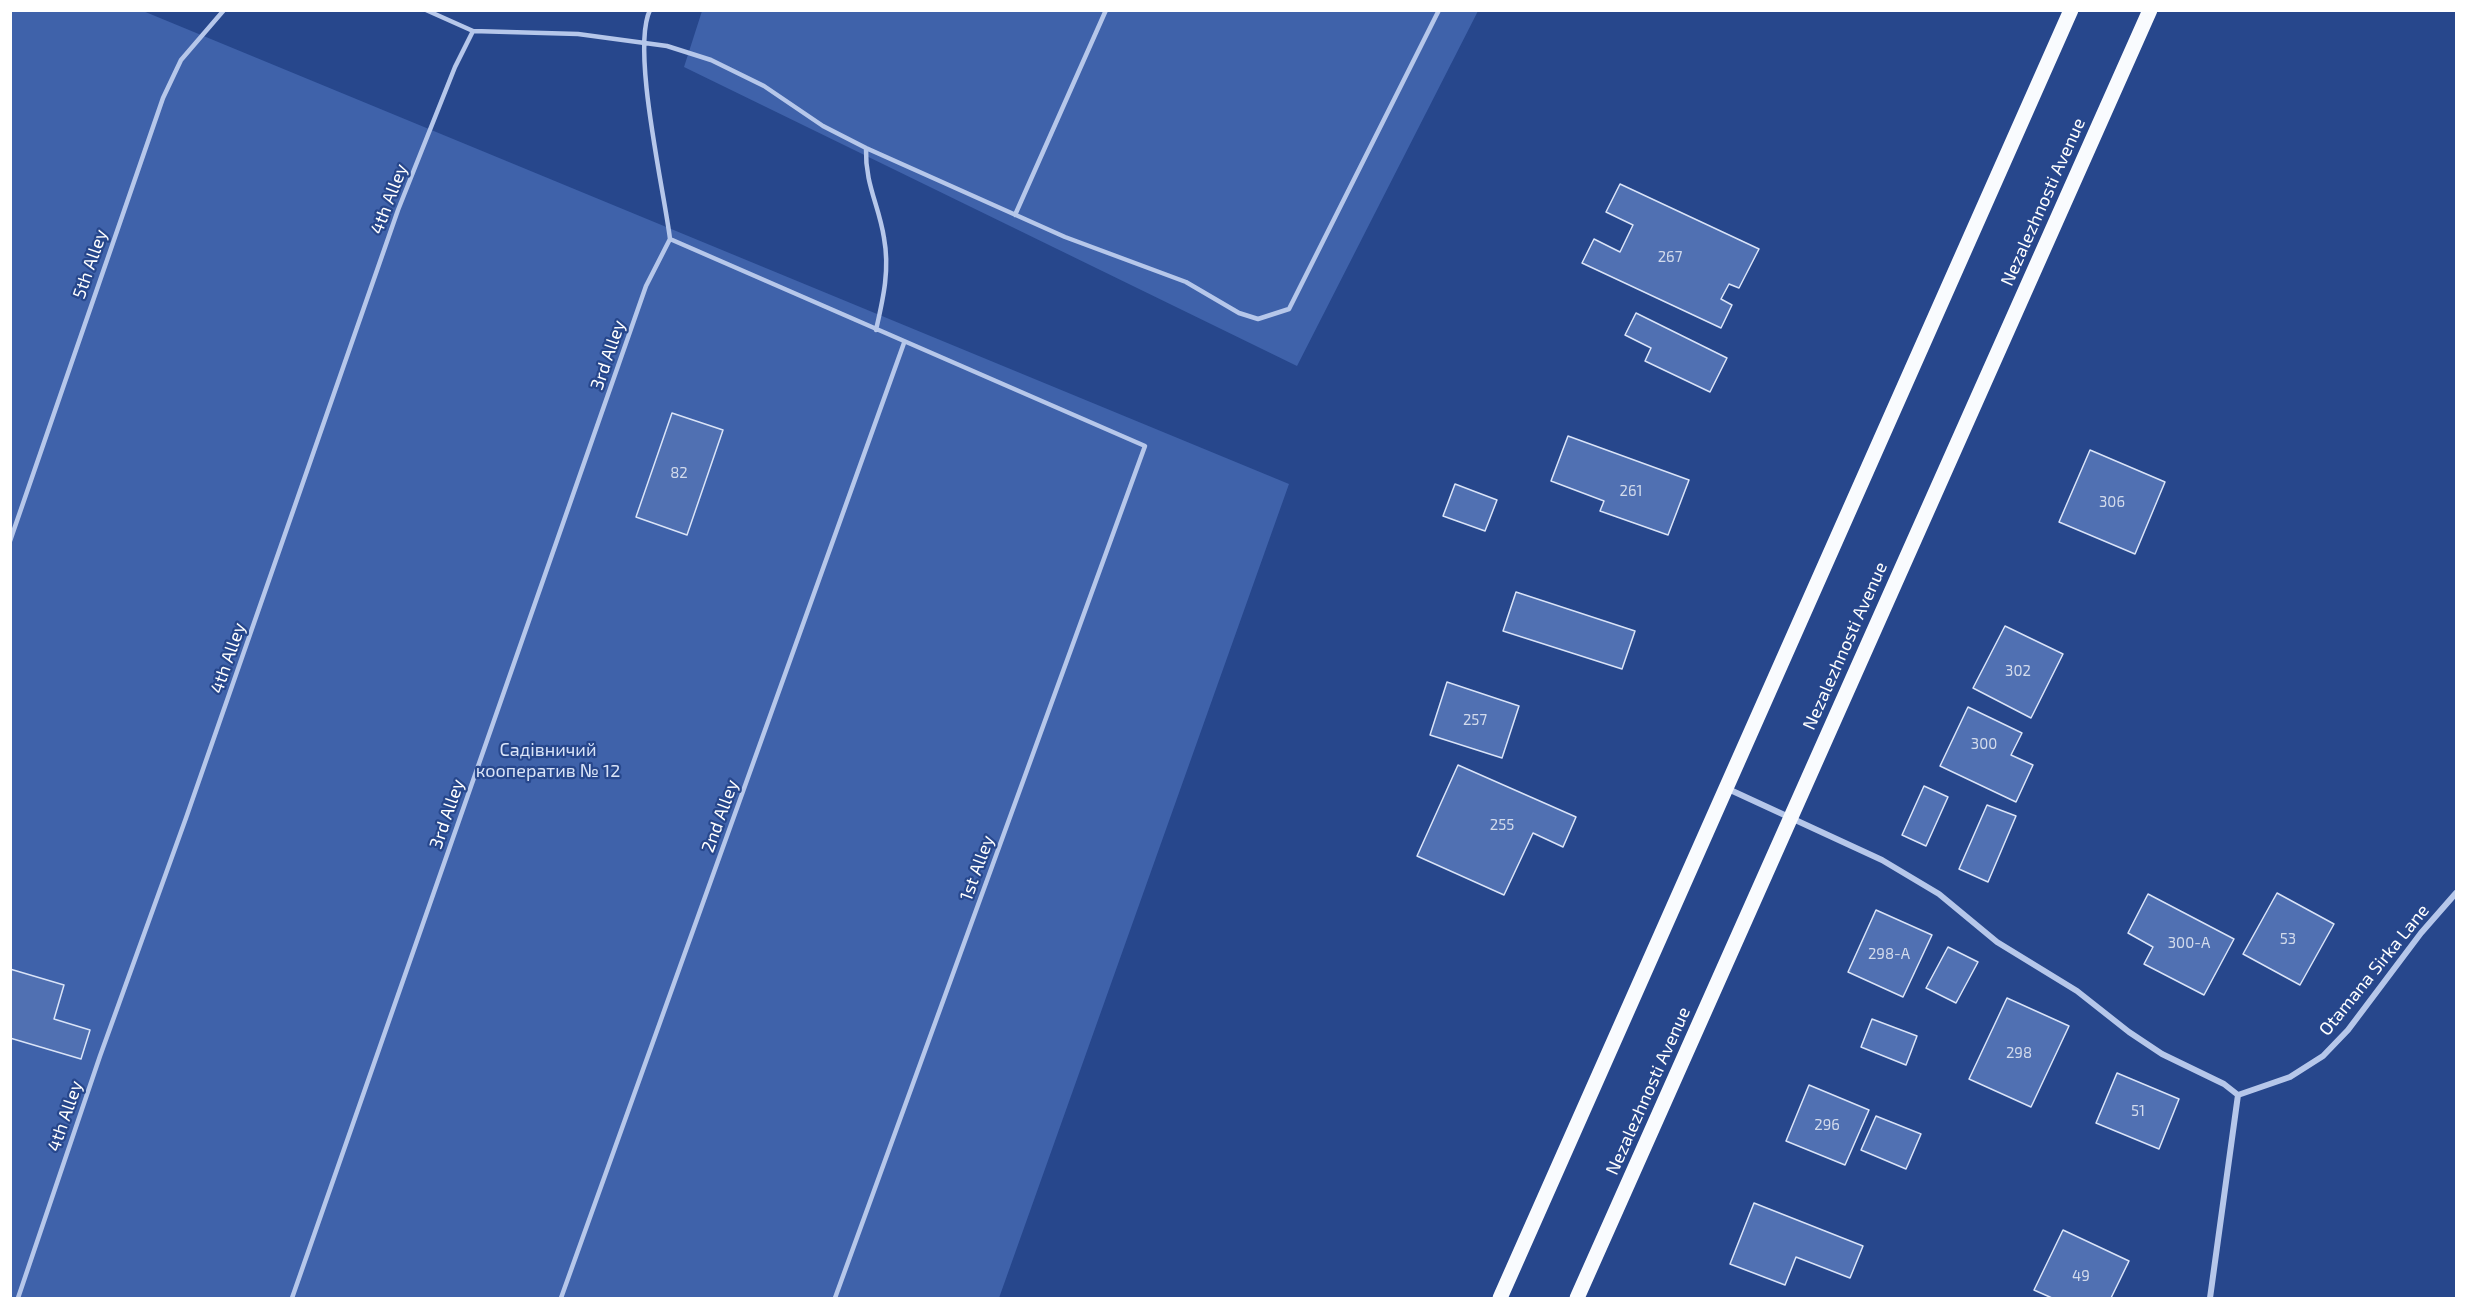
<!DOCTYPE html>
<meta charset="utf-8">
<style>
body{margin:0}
#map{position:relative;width:2467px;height:1309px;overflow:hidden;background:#27478c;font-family:"Exo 2",sans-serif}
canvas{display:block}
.frame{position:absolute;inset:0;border:12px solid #fff;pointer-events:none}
</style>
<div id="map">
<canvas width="2467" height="1309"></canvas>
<div class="frame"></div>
</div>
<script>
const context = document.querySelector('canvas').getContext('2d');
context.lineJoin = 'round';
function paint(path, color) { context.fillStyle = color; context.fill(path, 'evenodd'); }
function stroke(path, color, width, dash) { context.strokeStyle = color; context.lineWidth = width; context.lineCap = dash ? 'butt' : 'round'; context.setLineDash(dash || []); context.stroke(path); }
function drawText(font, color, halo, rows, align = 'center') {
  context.font = font + ' "Exo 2",sans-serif'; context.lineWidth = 4.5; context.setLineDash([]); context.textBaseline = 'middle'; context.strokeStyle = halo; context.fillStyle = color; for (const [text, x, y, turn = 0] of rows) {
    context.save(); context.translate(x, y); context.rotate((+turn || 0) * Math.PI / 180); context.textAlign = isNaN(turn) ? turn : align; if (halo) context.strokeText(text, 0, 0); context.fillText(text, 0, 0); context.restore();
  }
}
paint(new Path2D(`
 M 10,11 L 143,11 L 1289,484 L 999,1298 L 11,1298 Z
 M 702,11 L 1478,11 L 1297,366 L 684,67 Z`), '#3f62aa');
const building = new Path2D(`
 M 1620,184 L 1759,249 L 1739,288 L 1729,284 L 1721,299 L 1732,305 L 1721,328 L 1582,263 L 1594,239 L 1620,252 L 1633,225 L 1606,212 Z
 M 1636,313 L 1727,358 L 1710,392 L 1645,361 L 1651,348 L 1625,335 Z
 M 672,413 L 723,430 L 687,535 L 636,517 Z
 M 1568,436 L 1689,480 L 1668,535 L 1600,511 L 1604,501 L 1551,481 Z
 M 2090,450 L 2165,482 L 2135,554 L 2059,522 Z
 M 1455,484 L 1497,500 L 1485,531 L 1443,516 Z
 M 1516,592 L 1635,631 L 1622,669 L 1503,631 Z
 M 2005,626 L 2063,654 L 2031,718 L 1973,688 Z
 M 1447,682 L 1519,706 L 1502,758 L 1430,735 Z
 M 1968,707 L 2022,733 L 2011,755 L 2033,765 L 2016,802 L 1940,766 Z
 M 1458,765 L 1576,817 L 1563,847 L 1533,833 L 1504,895 L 1417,856 Z
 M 1924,786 L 1948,797 L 1926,846 L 1902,835 Z
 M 1987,805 L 2016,816 L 1988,882 L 1959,869 Z
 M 2277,893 L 2334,924 L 2300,985 L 2243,954 Z
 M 2148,894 L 2234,939 L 2204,995 L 2144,964 L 2153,947 L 2128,933 Z
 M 1876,910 L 1932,935 L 1903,997 L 1848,972 Z
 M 1948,947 L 1978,962 L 1956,1003 L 1926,988 Z
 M 10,969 L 64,985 L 54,1019 L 90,1030 L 81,1059 L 10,1038 Z
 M 2007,998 L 2069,1026 L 2031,1107 L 1969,1079 Z
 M 1872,1019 L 1917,1036 L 1906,1065 L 1861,1047 Z
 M 2117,1073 L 2179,1099 L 2159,1149 L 2096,1123 Z
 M 1809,1085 L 1869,1110 L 1845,1165 L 1786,1141 Z
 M 1876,1116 L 1921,1134 L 1906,1169 L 1861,1150 Z
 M 1754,1203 L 1863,1246 L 1850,1278 L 1796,1257 L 1785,1285 L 1730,1264 Z
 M 2063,1230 L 2129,1261 L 2111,1298 L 2052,1298 L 2034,1290 Z`);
paint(building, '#5070b2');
stroke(building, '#dae4f8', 1.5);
stroke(new Path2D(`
 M 426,10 L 473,31 L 578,34 L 667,46 L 711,60 L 764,86 L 823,126 L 866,148 L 1065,237 L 1186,282 L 1239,313 L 1258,319 L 1289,309 L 1439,10
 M 650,10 C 631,49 664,190 670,239
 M 866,148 C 865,185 879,205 884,238 C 890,270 883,299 876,330
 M 1015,215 L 1106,10
 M 670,239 L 1145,446 L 835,1298
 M 10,541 L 163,98 L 181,60 L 224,10
 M 18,1298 L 100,1056 L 186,818 L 398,210 L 455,67 L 473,31
 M 292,1298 L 646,286 L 670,239
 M 561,1298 L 904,343`), '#b6c7ea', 4.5);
stroke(new Path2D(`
 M 1726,788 L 1882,860 L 1939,894 L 1997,942 L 2077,991 L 2129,1032 L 2162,1054 L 2224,1084 L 2238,1095
 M 2238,1095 L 2290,1077 L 2323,1056 L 2348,1030 L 2421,933 L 2456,893
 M 2210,1298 L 2238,1095`), '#b6c7ea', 6);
stroke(new Path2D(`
 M 1500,1298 L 2071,10
 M 1577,1298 L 2150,10`), '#f9fbfe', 15);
drawText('15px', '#d3dbec', null, [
 ["267",1670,257],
 ["82",679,473],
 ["261",1631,491],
 ["306",2112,502],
 ["302",2018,671],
 ["257",1475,720],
 ["300",1984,744],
 ["255",1502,825],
 ["53",2288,939],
 ["300-А",2189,943],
 ["298-А",1889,954],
 ["298",2019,1053],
 ["51",2138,1111],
 ["296",1827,1125],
 ["49",2081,1276]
]);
drawText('18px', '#fff', '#27478c', [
 ["4th Alley",389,199,-69],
 ["Nezalezhnosti Avenue",2043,202,-66],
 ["5th Alley",90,264,-71],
 ["3rd Alley",608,355,-71],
 ["Nezalezhnosti Avenue",1845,646,-66],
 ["4th Alley",228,658,-71],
 ["3rd Alley",447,814,-71],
 ["2nd Alley",720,816,-70],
 ["1st Alley",977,868,-70],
 ["Otamana Sirka Lane",2374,970,-51],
 ["Nezalezhnosti Avenue",1648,1091,-66],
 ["4th Alley",65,1116,-71]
]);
drawText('18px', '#dae4f8', '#27478c', [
 ["Садівничий",548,750],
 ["кооператив № 12",548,771]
]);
</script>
